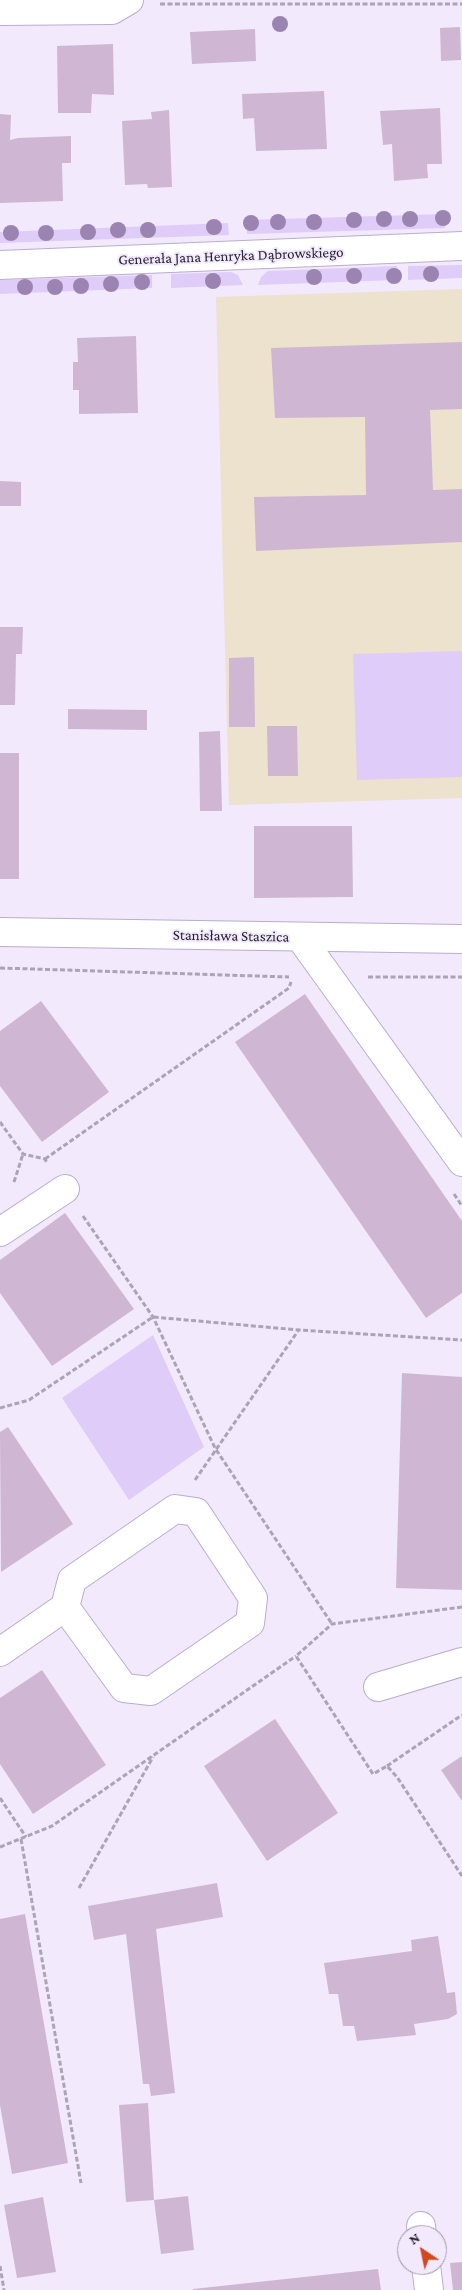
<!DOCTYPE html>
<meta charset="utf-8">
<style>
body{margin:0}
#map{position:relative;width:462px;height:2290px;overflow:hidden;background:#f2e9fd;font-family:"Crimson Pro",serif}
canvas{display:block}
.north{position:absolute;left:397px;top:2225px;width:50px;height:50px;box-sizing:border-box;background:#f2e9fd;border:1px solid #9f97a8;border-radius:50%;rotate:326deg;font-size:14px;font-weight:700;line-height:20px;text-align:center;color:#231d29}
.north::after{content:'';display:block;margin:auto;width:18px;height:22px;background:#d1491c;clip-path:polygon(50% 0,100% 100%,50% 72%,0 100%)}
</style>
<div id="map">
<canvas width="462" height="2290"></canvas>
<div class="north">N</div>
</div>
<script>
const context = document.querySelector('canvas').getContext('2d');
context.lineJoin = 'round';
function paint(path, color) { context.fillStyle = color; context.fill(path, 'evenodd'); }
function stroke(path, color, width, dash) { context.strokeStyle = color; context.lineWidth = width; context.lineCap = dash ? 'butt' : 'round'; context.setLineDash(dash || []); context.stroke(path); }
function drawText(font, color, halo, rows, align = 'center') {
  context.font = font + ' "Crimson Pro",serif'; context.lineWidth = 4; context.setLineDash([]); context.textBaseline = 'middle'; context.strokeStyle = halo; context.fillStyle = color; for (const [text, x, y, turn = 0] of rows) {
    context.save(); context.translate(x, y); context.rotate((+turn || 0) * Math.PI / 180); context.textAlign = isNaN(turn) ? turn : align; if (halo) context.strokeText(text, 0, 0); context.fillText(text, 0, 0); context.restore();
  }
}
paint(new Path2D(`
 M 462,289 L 462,798 L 229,805 L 216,297 Z`), '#ece2cd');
paint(new Path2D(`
 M 445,214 L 445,228 L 247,234 L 246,220 Z
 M 228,223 L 229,235 L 0,243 L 0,232 Z
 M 462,265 L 462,278 L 408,280 L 408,266 Z
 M 397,266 L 397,280 L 258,285 L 261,277 L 268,271 Z
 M 231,272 L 238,275 L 243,285 L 171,288 L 171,274 Z
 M 152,275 L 152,288 L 0,294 L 0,280 Z
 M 462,651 L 462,777 L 357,780 L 353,654 Z
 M 153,1335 L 204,1447 L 129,1500 L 62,1398 Z`), '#e0ccf8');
paint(new Path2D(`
 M 460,27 L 461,60 L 441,61 L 440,28 Z
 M 255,29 L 256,61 L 192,64 L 190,32 Z
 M 113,44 L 114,95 L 92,94 L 91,113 L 58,113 L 57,46 Z
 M 324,91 L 327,149 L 256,151 L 254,118 L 243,119 L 242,94 Z
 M 440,108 L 442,164 L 427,164 L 428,178 L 394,181 L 392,144 L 383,145 L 380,111 Z
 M 169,110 L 172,187 L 148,188 L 147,184 L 125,185 L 122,121 L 152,119 L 151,112 Z
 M 0,114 L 11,115 L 10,140 L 18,138 L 71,136 L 71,163 L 62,163 L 63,201 L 0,203 Z
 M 136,336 L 138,413 L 79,414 L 79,390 L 73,390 L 73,362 L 78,362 L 77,338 Z
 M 462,342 L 462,409 L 430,410 L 433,490 L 462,489 L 462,542 L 256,551 L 254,497 L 366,495 L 365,417 L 275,418 L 271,348 Z
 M 0,481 L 21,482 L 21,506 L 0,506 Z
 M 0,627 L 23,627 L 22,654 L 16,654 L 15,705 L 0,705 Z
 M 254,657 L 255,727 L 229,727 L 229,658 Z
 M 68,709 L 147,710 L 147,730 L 68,729 Z
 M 267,726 L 297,726 L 298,776 L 268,776 Z
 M 220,731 L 222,811 L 200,811 L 199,732 Z
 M 0,753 L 19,753 L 19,879 L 0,879 Z
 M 254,826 L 352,826 L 353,897 L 254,898 Z
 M 305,994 L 462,1221 L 462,1293 L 426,1318 L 235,1042 Z
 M 41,1001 L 109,1092 L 42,1142 L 0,1086 L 0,1031 Z
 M 65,1213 L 134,1309 L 52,1366 L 0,1293 L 0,1260 Z
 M 402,1373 L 462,1377 L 462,1590 L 396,1588 Z
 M 8,1427 L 73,1524 L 1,1572 L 0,1432 Z
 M 42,1670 L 106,1765 L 33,1814 L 0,1764 L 0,1698 Z
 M 275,1719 L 338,1813 L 267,1861 L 204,1766 Z
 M 462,1756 L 462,1801 L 441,1770 Z
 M 217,1883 L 223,1917 L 156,1929 L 175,2093 L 151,2096 L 149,2084 L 143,2084 L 126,1934 L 94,1940 L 88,1906 Z
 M 25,1914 L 68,2163 L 12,2174 L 0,2105 L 0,1919 Z
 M 438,1936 L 447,1993 L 455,1992 L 457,2014 L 448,2019 L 414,2024 L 416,2035 L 357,2041 L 354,2026 L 343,2026 L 338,1994 L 329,1994 L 324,1963 L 412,1951 L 411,1940 Z
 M 148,2103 L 154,2200 L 188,2196 L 194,2250 L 161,2254 L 154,2200 L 126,2202 L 119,2105 Z
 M 43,2197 L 56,2272 L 17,2278 L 4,2205 Z
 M 462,2262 L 462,2290 L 453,2290 L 450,2263 Z
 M 378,2269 L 381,2290 L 193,2290 L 193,2289 Z`), '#cfb7d4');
const minor = new Path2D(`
 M 0,11 L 112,10 L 129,0
 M 0,265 L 462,246
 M 0,932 L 462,939
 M 300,937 L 462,1162
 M 0,1232 L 65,1189
 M 0,1652 L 65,1607 L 72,1580 L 175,1509 L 196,1512 L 253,1598 L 250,1623 L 151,1691 L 124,1688 L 65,1607
 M 378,1687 L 462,1662
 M 421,2226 L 422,2235
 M 426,2265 L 429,2290`);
stroke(minor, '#bbaccd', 30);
stroke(new Path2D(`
 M 160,4 L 462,4
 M 0,968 L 289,977
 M 368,977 L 462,977
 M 0,1122 L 23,1154 L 45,1159 L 47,1163
 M 45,1159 L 289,988 L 291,982
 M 14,1182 L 23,1154
 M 454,1194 L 462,1206
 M 83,1216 L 153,1317 L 215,1448 L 332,1624
 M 0,1408 L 29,1400 L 153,1317 L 299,1330 L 462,1340
 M 195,1480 L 298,1331
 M 462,1607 L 332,1624 L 296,1656 L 373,1774 L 387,1766 L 397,1777 L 462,1876
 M 387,1766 L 462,1715
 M 0,1798 L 26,1837
 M 21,1839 L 81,2183
 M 0,1847 L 52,1826 L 296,1656
 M 79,1888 L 153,1757
 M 0,2266 L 4,2290`), '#aca4b5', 3, [5, 2.5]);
stroke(minor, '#fff', 28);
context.fillStyle = '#9b84b2';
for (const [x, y] of [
 [280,24],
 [443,218],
 [384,219],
 [410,219],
 [354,220],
 [278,222],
 [314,222],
 [251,223],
 [214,227],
 [118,230],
 [148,230],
 [88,232],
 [11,233],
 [46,233],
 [431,274],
 [354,276],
 [394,276],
 [314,277],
 [213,281],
 [142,282],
 [111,284],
 [81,286],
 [25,287],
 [55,287]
]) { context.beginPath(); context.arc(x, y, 8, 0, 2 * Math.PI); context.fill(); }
drawText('15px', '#231d29', '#f2e9fd', [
 ["Generała Jana Henryka Dąbrowskiego",231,256,-2],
 ["Stanisława Staszica",231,936,1]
]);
</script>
